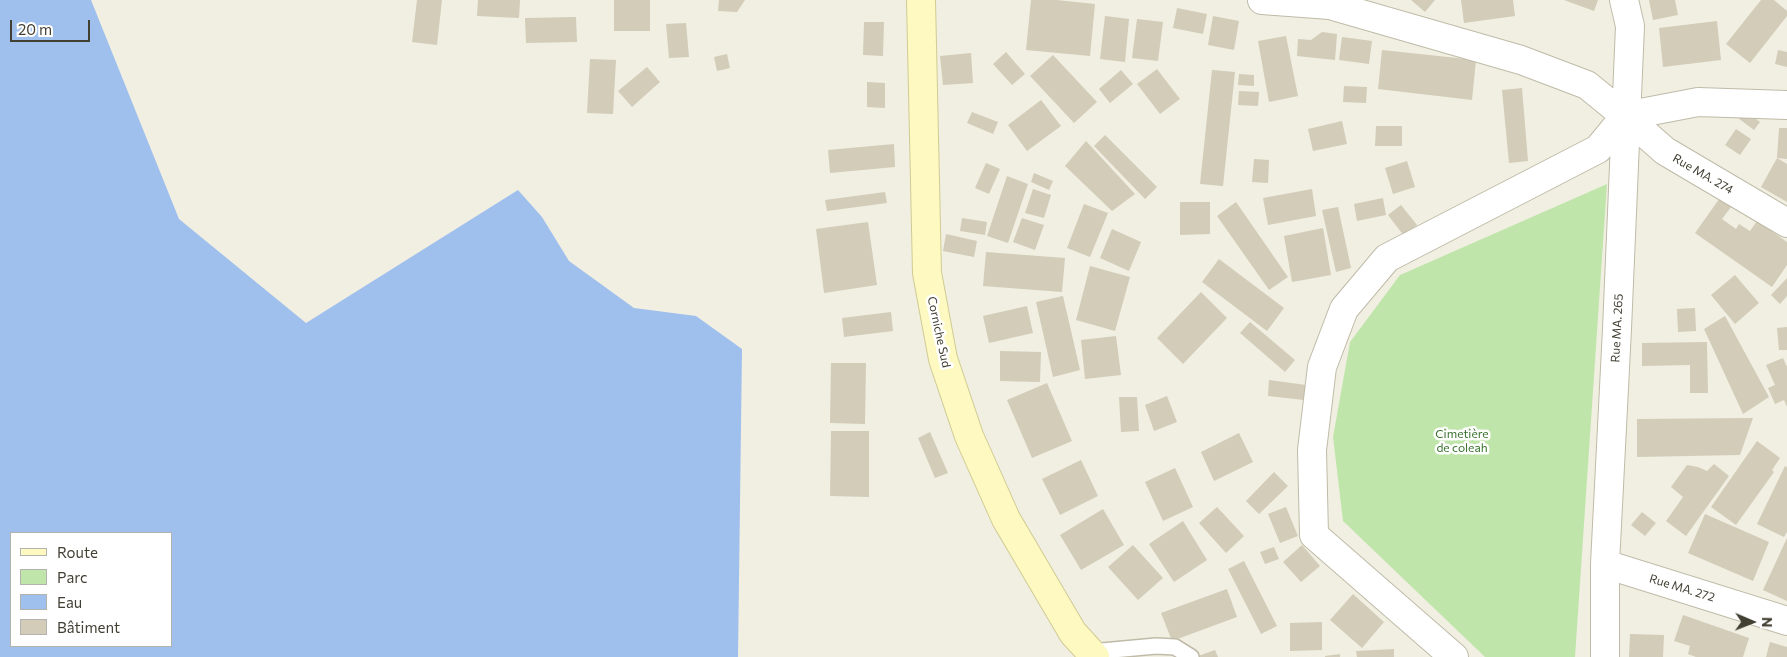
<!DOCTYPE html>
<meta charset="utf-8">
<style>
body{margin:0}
#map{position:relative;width:1787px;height:657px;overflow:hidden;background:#f1efe2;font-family:Commissioner,sans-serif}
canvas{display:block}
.legend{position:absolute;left:10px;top:532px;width:162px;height:115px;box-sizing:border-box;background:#fff;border:1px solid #b3b2ad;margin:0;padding:6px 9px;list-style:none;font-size:15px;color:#423f33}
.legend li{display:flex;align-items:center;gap:10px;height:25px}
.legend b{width:25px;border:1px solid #b3b2ad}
.north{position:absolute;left:1727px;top:597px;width:50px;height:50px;-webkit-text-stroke:4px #fff;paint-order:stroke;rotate:91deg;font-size:14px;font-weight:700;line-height:20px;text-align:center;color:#423f33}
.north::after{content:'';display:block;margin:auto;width:18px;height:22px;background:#423f33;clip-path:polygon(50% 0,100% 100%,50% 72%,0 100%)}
.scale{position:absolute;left:10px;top:20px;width:80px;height:22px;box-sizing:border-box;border:2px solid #423f33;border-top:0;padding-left:6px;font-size:15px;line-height:18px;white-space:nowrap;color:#423f33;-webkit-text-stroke:4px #fff;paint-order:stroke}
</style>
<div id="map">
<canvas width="1787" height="657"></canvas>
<ul class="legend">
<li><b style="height:6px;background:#fdf9c0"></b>Route</li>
<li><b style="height:14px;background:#c0e5ab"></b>Parc</li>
<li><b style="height:14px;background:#9fbfed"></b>Eau</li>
<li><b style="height:14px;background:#d2ccb8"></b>Bâtiment</li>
</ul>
<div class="north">N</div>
<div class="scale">20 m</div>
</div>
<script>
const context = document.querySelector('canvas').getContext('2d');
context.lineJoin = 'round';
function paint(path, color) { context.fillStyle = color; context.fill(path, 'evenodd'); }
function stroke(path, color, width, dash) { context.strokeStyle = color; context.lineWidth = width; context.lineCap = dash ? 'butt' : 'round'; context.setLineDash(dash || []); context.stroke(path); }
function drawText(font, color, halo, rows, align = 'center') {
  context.font = font + ' Commissioner,sans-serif'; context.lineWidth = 5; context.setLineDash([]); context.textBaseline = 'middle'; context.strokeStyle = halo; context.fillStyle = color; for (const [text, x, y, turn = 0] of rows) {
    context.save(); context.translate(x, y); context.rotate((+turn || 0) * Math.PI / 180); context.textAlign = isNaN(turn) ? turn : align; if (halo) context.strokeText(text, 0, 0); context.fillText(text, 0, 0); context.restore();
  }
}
paint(new Path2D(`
 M 1607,184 L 1575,657 L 1485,657 L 1343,521 L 1333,437 L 1350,342 L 1400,275 Z`), '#c0e5ab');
paint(new Path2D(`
 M 0,0 L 91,0 L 179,219 L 306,323 L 518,190 L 542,217 L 569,261 L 634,308 L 696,316 L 742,349 L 738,657 L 0,657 ZM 11,533 L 171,533 L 171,646 L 11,646 Z`), '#9fbfed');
paint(new Path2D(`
 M 417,0 L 442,0 L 437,45 L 412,42 Z
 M 478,0 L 520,0 L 519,18 L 477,16 Z
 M 614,0 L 650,0 L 650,31 L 614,31 Z
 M 719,0 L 745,0 L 737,12 L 718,11 Z
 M 1031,0 L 1057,0 L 1095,4 L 1090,56 L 1026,50 Z
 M 1411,0 L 1435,0 L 1425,12 Z
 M 1461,0 L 1513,0 L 1515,16 L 1464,23 Z
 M 1564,0 L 1598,0 L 1594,11 Z
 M 1649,0 L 1675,0 L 1678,15 L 1653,20 Z
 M 1761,0 L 1774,0 L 1787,11 L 1787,16 L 1750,63 L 1726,44 Z
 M 1177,8 L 1207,14 L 1203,34 L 1173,28 Z
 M 1105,16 L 1129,19 L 1125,62 L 1100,59 Z
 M 1213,16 L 1239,21 L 1234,50 L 1208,45 Z
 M 576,17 L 577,42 L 526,43 L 525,18 Z
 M 1137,19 L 1163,22 L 1158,61 L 1132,58 Z
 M 1717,21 L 1721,60 L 1663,67 L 1659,28 Z
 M 864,22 L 884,22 L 883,56 L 863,55 Z
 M 686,23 L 689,57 L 669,58 L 666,24 Z
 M 1322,32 L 1337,34 L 1335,60 L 1297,56 L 1298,39 L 1311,40 Z
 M 1286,36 L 1298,96 L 1269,102 L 1258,41 Z
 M 1342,37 L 1372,41 L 1369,64 L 1339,60 Z
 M 1382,50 L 1476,60 L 1472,100 L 1378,89 Z
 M 1778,50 L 1787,52 L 1787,67 L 1775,64 Z
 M 1006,52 L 1025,74 L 1012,85 L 993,64 Z
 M 971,53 L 973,83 L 943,85 L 940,56 Z
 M 727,54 L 730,68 L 717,71 L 714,57 Z
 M 1053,55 L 1097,102 L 1074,123 L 1030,76 Z
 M 590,59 L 616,60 L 613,114 L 587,113 Z
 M 647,67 L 660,82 L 632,107 L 618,91 Z
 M 1157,69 L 1180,99 L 1160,114 L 1137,84 Z
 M 1121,70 L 1133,84 L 1110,103 L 1099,89 Z
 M 1212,70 L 1235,72 L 1223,186 L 1200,184 Z
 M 1239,74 L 1254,75 L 1254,86 L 1238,85 Z
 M 867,82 L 885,83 L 885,108 L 867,107 Z
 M 1344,86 L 1367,87 L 1366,103 L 1343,102 Z
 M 1522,88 L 1528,161 L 1509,163 L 1502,90 Z
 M 1239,91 L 1259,92 L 1258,106 L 1238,105 Z
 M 1041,100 L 1061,126 L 1027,151 L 1008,125 Z
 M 1744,110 L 1760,122 L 1754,130 L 1738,118 Z
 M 972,112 L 998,122 L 993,134 L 967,123 Z
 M 1342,121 L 1347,144 L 1313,151 L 1308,129 Z
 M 1376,126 L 1402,126 L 1402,146 L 1375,146 Z
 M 1779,128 L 1787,128 L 1787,159 L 1777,158 Z
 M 1736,129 L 1751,139 L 1740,155 L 1725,145 Z
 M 1105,135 L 1157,187 L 1145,199 L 1094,146 Z
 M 1086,141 L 1135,194 L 1112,211 L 1065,166 Z
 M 894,144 L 895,167 L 830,173 L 828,150 Z
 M 1777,158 L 1787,164 L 1787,202 L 1761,187 Z
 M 1254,159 L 1269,160 L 1268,183 L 1252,182 Z
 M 1407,161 L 1415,187 L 1393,194 L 1385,168 Z
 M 986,163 L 1000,169 L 989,194 L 975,188 Z
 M 1034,173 L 1053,181 L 1049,190 L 1031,182 Z
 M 1007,176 L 1028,184 L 1008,243 L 987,236 Z
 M 1033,189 L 1051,195 L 1044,218 L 1025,213 Z
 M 1312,189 L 1316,216 L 1268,225 L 1263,198 Z
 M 885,192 L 887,203 L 827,211 L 825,200 Z
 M 1722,195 L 1734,203 L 1722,219 L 1736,229 L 1739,224 L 1750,231 L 1757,221 L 1787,242 L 1787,265 L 1772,287 L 1695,233 Z
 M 1383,198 L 1386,215 L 1357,221 L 1354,204 Z
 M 1180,202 L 1210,202 L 1210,234 L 1180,235 Z
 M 1236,202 L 1288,277 L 1269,290 L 1217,216 Z
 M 1084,204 L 1108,213 L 1090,257 L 1067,248 Z
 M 1401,205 L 1417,225 L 1404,236 L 1388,215 Z
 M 1338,207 L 1351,268 L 1336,272 L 1322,210 Z
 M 962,218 L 987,222 L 985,235 L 960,231 Z
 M 1022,218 L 1044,225 L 1035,250 L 1013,242 Z
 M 868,222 L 877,285 L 824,293 L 816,229 Z
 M 1323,228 L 1331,275 L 1292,282 L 1284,236 Z
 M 1112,229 L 1141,242 L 1129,271 L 1100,258 Z
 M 946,234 L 977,241 L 974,257 L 943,251 Z
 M 986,252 L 1065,258 L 1062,292 L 983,286 Z
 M 1219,259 L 1284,308 L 1267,331 L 1202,282 Z
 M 1090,266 L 1130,277 L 1115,331 L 1076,320 Z
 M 1735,275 L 1759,303 L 1735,324 L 1711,295 Z
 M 1787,278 L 1787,296 L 1780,304 L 1771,295 Z
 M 1201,292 L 1227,318 L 1183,364 L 1157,338 Z
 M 1063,296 L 1080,370 L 1053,377 L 1036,302 Z
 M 1027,306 L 1033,333 L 989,343 L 983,316 Z
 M 1695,308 L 1696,331 L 1678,332 L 1677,309 Z
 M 891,312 L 893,331 L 844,337 L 842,318 Z
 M 1725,316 L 1769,397 L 1743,414 L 1704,329 Z
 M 1250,322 L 1295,360 L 1285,372 L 1240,333 Z
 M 1787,327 L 1787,350 L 1779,350 L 1777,328 Z
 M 1116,336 L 1121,375 L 1085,379 L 1081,340 Z
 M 1707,342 L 1708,393 L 1690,393 L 1690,365 L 1642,366 L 1642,343 Z
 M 1000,351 L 1041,352 L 1040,382 L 1000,381 Z
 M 1783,358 L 1787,367 L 1787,407 L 1784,400 L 1775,404 L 1768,388 L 1775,385 L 1766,365 Z
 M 831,363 L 866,363 L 865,424 L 830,423 Z
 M 1269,380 L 1306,385 L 1304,400 L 1268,396 Z
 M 1047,383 L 1072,441 L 1032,458 L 1007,400 Z
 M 1167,396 L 1177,422 L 1154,431 L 1145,405 Z
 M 1119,397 L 1137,397 L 1139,431 L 1121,432 Z
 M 1753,418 L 1740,455 L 1637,457 L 1637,419 Z
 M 831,431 L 869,431 L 869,497 L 830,496 Z
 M 930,432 L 948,473 L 935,478 L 918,438 Z
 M 1239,433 L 1253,462 L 1214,481 L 1201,452 Z
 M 1757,441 L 1780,458 L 1772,470 L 1774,472 L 1736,525 L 1711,507 Z
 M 1081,460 L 1098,496 L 1060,515 L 1042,479 Z
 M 1714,464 L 1729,476 L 1686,536 L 1666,521 L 1683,497 L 1671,487 L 1687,465 L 1698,467 L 1707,471 Z
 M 1785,466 L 1787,467 L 1787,532 L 1784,537 L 1757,524 Z
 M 1175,468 L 1193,507 L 1163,521 L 1145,482 Z
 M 1274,472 L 1288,486 L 1259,514 L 1246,501 Z
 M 1217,507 L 1244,536 L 1226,553 L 1199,523 Z
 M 1286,507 L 1298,536 L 1280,543 L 1268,514 Z
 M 1103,509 L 1124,545 L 1081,570 L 1060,535 Z
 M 1642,512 L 1656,523 L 1645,536 L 1631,525 Z
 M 1705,514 L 1769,542 L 1753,581 L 1688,553 Z
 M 1183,521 L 1207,560 L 1174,582 L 1149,544 Z
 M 1787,538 L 1787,601 L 1763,590 Z
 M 1133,545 L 1163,578 L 1138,600 L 1108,567 Z
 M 1302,545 L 1320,566 L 1301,582 L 1283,562 Z
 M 1274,547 L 1279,559 L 1265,564 L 1260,552 Z
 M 1244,561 L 1277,626 L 1261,634 L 1228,569 Z
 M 1227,589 L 1237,617 L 1172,641 L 1161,613 Z
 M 1353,594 L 1384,622 L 1362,648 L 1330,620 Z
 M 1683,615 L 1749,638 L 1743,657 L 1696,657 L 1688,654 L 1690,646 L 1674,641 Z
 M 1322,622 L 1322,650 L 1290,651 L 1290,623 Z
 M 1630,634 L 1664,635 L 1663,657 L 1629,657 Z
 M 1770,642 L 1787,647 L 1787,657 L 1766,657 Z
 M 1394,649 L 1394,657 L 1357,657 L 1356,651 Z
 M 1215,650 L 1218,657 L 1195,657 Z
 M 1340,654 L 1340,657 L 1325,657 L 1325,656 Z`), '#d2ccb8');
const lane = new Path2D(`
 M 1091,652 L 1156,646 L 1175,647 L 1191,657`);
const street = new Path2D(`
 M 1262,0 L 1330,5 L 1521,60 L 1587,85 L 1625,116 L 1698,102 L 1787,105
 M 1605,564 L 1787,621
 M 1454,657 L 1314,535 L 1312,450 L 1322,367 L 1344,309 L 1387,258 L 1598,149 L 1625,116 L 1665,151 L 1787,223
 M 1605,657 L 1605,564 L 1617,329 L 1630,26 L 1624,0`);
const secondary = new Path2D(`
 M 921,0 L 927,273 L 943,359 L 969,436 L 1006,519 L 1073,633 L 1095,657`);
stroke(lane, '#bfbba8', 18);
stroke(street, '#bfbba8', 30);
stroke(secondary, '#d0cb93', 30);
stroke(lane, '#fff', 15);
stroke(street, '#fff', 28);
stroke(secondary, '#fdf9c0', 28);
drawText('12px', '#423f33', '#fff', [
 ["Rue MA. 274",1703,174,30],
 ["Rue MA. 265",1617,328,-87],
 ["Corniche Sud",939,332,78],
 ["Rue MA. 272",1682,588,17]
]);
drawText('12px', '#377129', '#fff', [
 ["Cimetière",1462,434],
 ["de coleah",1462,448]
]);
</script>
